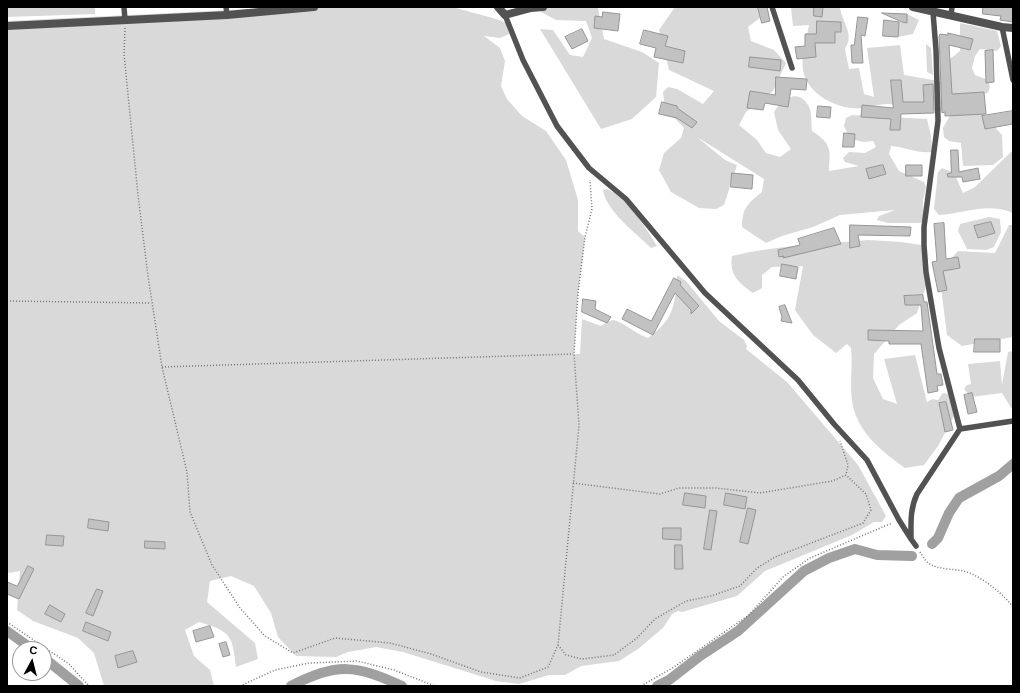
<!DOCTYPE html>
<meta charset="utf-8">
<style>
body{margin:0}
#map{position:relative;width:1020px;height:693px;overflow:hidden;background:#fff;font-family:"DM Sans",sans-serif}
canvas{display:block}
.frame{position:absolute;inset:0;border:8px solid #000;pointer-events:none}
.north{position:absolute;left:12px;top:641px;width:40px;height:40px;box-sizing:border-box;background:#fff;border:1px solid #999;border-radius:50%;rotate:7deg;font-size:11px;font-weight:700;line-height:16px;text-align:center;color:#000}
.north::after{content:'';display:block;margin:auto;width:14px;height:18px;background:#000;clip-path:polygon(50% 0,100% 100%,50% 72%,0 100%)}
</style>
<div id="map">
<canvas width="1020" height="693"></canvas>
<div class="frame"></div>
<div class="north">С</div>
</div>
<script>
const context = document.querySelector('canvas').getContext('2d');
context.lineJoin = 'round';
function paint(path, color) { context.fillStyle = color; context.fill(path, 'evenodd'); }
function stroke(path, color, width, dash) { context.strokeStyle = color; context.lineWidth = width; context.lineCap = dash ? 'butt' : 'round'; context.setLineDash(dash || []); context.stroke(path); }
paint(new Path2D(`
 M 7,7 L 95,7 L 95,14 L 7,17 Z
 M 292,7 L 452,7 L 493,18 L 507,23 L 509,34 L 500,38 L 484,36 L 500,48 L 505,61 L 501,86 L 507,99 L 522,116 L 546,131 L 566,160 L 578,200 L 578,231 L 585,237 L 578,293 L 574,354 L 580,354 L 582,319 L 601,326 C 604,324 609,321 613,320 C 620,320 638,335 648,338 C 674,319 675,306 677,275 L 686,281 L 719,321 L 744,340 L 747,346 L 746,349 L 787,382 L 858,465 L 886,516 L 882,522 L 874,522 L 852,535 L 765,571 L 737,596 L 682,612 L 678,611 L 672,614 L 663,628 L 638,649 L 619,661 L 581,666 L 565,675 L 549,675 L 519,684 L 496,681 L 403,652 L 376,647 L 348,652 L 336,657 L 296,656 L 278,637 L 271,613 L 254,586 L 231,576 L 210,581 L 207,602 L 255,643 L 258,659 L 236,667 C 232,635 232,632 199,622 L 185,630 L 194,656 L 210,670 L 214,686 L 104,686 L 94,653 L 78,638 L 33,621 L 17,610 L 20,571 L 9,573 L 7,571 L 7,21 Z
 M 543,7 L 598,8 L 604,39 L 642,52 L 659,63 L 656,97 L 632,119 L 601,129 L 540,29 L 553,30 L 570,55 L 583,57 L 592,38 L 586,21 L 556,20 L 541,12 Z
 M 675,7 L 760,7 L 765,14 L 748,27 L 751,41 L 774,50 L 786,63 L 773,91 L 746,112 L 739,125 L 757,140 L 766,153 L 780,157 L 791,149 L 778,130 L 774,112 C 783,97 801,87 810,109 C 812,115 811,125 812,131 C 832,144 830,149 829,171 L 859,166 L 845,162 L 843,158 L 849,152 L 865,153 L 876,147 L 873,141 L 864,142 L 850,139 L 844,126 L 846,118 L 852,115 L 927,119 L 931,136 L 932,152 C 919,154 905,147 891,146 L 889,154 L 899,171 L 924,182 L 926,187 L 923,201 L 924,216 L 921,223 L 888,223 L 877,220 L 879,216 L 895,210 L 840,215 L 813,227 L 782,236 L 766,243 L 742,227 C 742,208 748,203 762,192 L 764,179 L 697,137 L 725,160 L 737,165 L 724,205 L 716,209 L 699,208 L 671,192 L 659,170 L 664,153 L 681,138 L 684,128 L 665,108 L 663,92 L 668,87 L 677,89 L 703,104 L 714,91 L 669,70 L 659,30 Z
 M 791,7 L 840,7 C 842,23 855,34 845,49 L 849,69 L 859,68 L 864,94 L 874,97 L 867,48 L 900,45 L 904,75 L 939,81 L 945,86 L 947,108 L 940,112 C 923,108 906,105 888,104 C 876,104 863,110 851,108 C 832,106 807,92 803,71 C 801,55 806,40 809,25 L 793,26 Z
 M 907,14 L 919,20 L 913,34 L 898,37 L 899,22 L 907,23 Z
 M 960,23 L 997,31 L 1001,46 L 997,51 L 980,49 L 975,56 L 972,68 L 975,75 L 988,80 L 990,87 L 988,93 L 952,96 L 946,62 L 960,51 Z
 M 926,44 L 931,48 L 933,75 L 927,72 Z
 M 980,111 L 1002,135 L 1003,157 L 993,165 L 963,166 L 961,143 L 949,141 L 944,137 L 943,128 L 952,112 Z
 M 1013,150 L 1013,213 C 988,202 965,213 939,215 L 934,209 L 938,172 L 942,168 L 954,173 L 963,193 L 975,187 Z
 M 607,189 C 627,197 646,228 657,246 L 651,248 C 636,233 606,211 603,190 Z
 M 989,217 L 1000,219 L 1001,232 L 994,247 L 986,250 L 967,249 L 958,231 L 960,224 Z
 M 1009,225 L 1013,225 L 1013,337 L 962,346 L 947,335 L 939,272 L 958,251 L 995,253 Z
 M 868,240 L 901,242 L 921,245 L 923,251 L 926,286 L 917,313 L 899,325 L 874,354 L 873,378 L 883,399 L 897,404 L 884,359 L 915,355 L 927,402 L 932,399 L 938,400 L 943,393 L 948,394 L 954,416 L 938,446 L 924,465 L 905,468 C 884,453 859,434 853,406 C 849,388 853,367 851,348 L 847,344 L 836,353 L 813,335 L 795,310 L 803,266 L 772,267 L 762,275 L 762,288 L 753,293 C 739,283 729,275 732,256 C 776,245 823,244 868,240 Z
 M 1013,351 L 1013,411 L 1002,393 L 971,397 L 964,389 L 967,385 L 971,384 L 968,364 L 1000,361 L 1002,385 L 1008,352 Z`), '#d9d9d9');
stroke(new Path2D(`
 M 932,544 L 938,538 L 949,513 L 959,498 L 999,476 L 1013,464
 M 7,631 L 32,649
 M 44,658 L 79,686
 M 291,686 C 337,662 356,665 402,686
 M 657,686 L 669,680 L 700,656 L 738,631 L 804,571 L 829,558 L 855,549 L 877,555 L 912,556`), '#a0a0a0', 10);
const building = new Path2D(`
 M 758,7 L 767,7 L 770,21 L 762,23 Z
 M 814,7 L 823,7 L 822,17 L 814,16 Z
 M 983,7 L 1013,7 L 1013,22 L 1000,20 L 1001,16 L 983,14 Z
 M 603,12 L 620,14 L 618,31 L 594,28 L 595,16 L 602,17 Z
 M 882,13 L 907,14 L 907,23 L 902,22 Z
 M 858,17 L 868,18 L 865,36 L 861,35 L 863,63 L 852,63 L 851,45 L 854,45 Z
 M 884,20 L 899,22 L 898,37 L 883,36 Z
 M 817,21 L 841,22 L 841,32 L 835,32 L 835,43 L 815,43 L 816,57 L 797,59 L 795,47 L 805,46 L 805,34 L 816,34 Z
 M 582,29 L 588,41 L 572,49 L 565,37 Z
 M 644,30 L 668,36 L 665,46 L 685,51 L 683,63 L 654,57 L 656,48 L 640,44 Z
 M 948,33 L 973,39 L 970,50 L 949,45 L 952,94 L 984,92 L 986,114 L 945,116 L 945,112 L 942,113 L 939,37 L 940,34 L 948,35 Z
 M 993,50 L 994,82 L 986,83 L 985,51 Z
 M 750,57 L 781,60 L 780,71 L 749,67 Z
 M 776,77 L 807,79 L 806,90 L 791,89 L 788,107 L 765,103 L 763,110 L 747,108 L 750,91 L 775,95 Z
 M 891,80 L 901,80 L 903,102 L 924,102 L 923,85 L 933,84 L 934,113 L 901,114 L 900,130 L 890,130 L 891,119 L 861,117 L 862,105 L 893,108 Z
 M 662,102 L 677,106 L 677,108 L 697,122 L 692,128 L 677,118 L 659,114 Z
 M 818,106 L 831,107 L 830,118 L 817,117 Z
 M 1013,111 L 1013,124 L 985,129 L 982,116 Z
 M 844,133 L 855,134 L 854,147 L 843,147 Z
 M 951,150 L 958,150 L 959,172 L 978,168 L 980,179 L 963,182 L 962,177 L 948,177 L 947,174 L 951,173 Z
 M 883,165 L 886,174 L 869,179 L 866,169 Z
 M 906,165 L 922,165 L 922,176 L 906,176 Z
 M 732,173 L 753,175 L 752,189 L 731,187 Z
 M 991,222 L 995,233 L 978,238 L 974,226 Z
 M 944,223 L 946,259 L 958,257 L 960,268 L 943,271 L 947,290 L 938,292 L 932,262 L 937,261 L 934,224 Z
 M 850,225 L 911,227 L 910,236 L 858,235 L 860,246 L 850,248 Z
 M 834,228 L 841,244 L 783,258 L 784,256 L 779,257 L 778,250 L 800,245 L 798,239 Z
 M 782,264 L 798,267 L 796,279 L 780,276 Z
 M 674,278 L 681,282 L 680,285 L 699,306 L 691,314 L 691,310 L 675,293 L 653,335 L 622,319 L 627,309 L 651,321 Z
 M 923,295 L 924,302 L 927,302 L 937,374 L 941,374 L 943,385 L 937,386 L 938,391 L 928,393 L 921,344 L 889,344 L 889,341 L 868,340 L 868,330 L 923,331 L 921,305 L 905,305 L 904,296 Z
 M 583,299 L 596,301 L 595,309 L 611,317 L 607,323 L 582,312 Z
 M 785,305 L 792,323 L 781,321 L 782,317 L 779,307 Z
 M 975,339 L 1000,339 L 1000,352 L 974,352 Z
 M 972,393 L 977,412 L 968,414 L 964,395 Z
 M 946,402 L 953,430 L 945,432 L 939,403 Z
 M 685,493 L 706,496 L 705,508 L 683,505 Z
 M 726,493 L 747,497 L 745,509 L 724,505 Z
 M 748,508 L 756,510 L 748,544 L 740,542 Z
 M 710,510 L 717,511 L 711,550 L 704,549 Z
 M 89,519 L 109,522 L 108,531 L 88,528 Z
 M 663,528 L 681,528 L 681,540 L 663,539 Z
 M 47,535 L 64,536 L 63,546 L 46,545 Z
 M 145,541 L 165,542 L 165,549 L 145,548 Z
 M 675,545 L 682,545 L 683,569 L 675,569 Z
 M 28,566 L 34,569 L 19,599 L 7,594 L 7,582 L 17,586 Z
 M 97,589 L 103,591 L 93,616 L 86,613 Z
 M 50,605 L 65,614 L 61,622 L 45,614 Z
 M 86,622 L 111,632 L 108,641 L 83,631 Z
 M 210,626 L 214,637 L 196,642 L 193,631 Z
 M 226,642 L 230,655 L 223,657 L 219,644 Z
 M 133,651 L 137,662 L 118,668 L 115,656 Z`);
paint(building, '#c2c2c2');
stroke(building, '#969696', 1);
stroke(new Path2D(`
 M 125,28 L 124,54 L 138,195 L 148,276 L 162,367 L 187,472 L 190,512 L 212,565 L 240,608 L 265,636 L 293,653 L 335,638 L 390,643 L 431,654 L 481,672 L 520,678 L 548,667 L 558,645 L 579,425 L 574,354 L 578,293 L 585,237 L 592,209 L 590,180
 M 7,301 L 151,303
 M 162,367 L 573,354
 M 573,483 L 660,494 L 679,488 L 716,488 L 760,493 L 832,481 L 846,475 L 848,465 L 840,441
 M 920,552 C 922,555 925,560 927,562 C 939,572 959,567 972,574 C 987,581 1003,594 1013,607
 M 7,622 L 69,664 L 89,686
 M 558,645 L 566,655 L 582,659 L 614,655 L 637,638 L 655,619 L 686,601 L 711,596 L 740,586 L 757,568 L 775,557 L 863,523 L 871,510 L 866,494 L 846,475
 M 240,686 L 275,670 L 309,663 L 357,661 L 394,670 L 435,686
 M 641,686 L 674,667 L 749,615 L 783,577 L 810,558 L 892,523`), '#747474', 1.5, [1, 2]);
stroke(new Path2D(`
 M 124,7 L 125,20
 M 226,7 L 227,15
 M 772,7 L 792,68
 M 933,12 L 936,50 L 938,121 L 924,227 L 924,245 L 926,272 L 939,348 L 960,429 L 1013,421
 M 505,15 L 523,60 L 557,126 L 589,168 L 626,199 L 705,293 L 798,380 L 834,424 L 867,460 L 899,520 L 911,539 C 911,522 910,509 917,494 L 960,429
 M 951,16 L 952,7
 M 1002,27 L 1013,80
 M 911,539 L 916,546`), '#525252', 5.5);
stroke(new Path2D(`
 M 498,7 L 505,15 L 531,8 L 543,7
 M 913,7 L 1002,27 L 1013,28
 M 7,26 L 227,15 L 314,7`), '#525252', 8);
</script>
